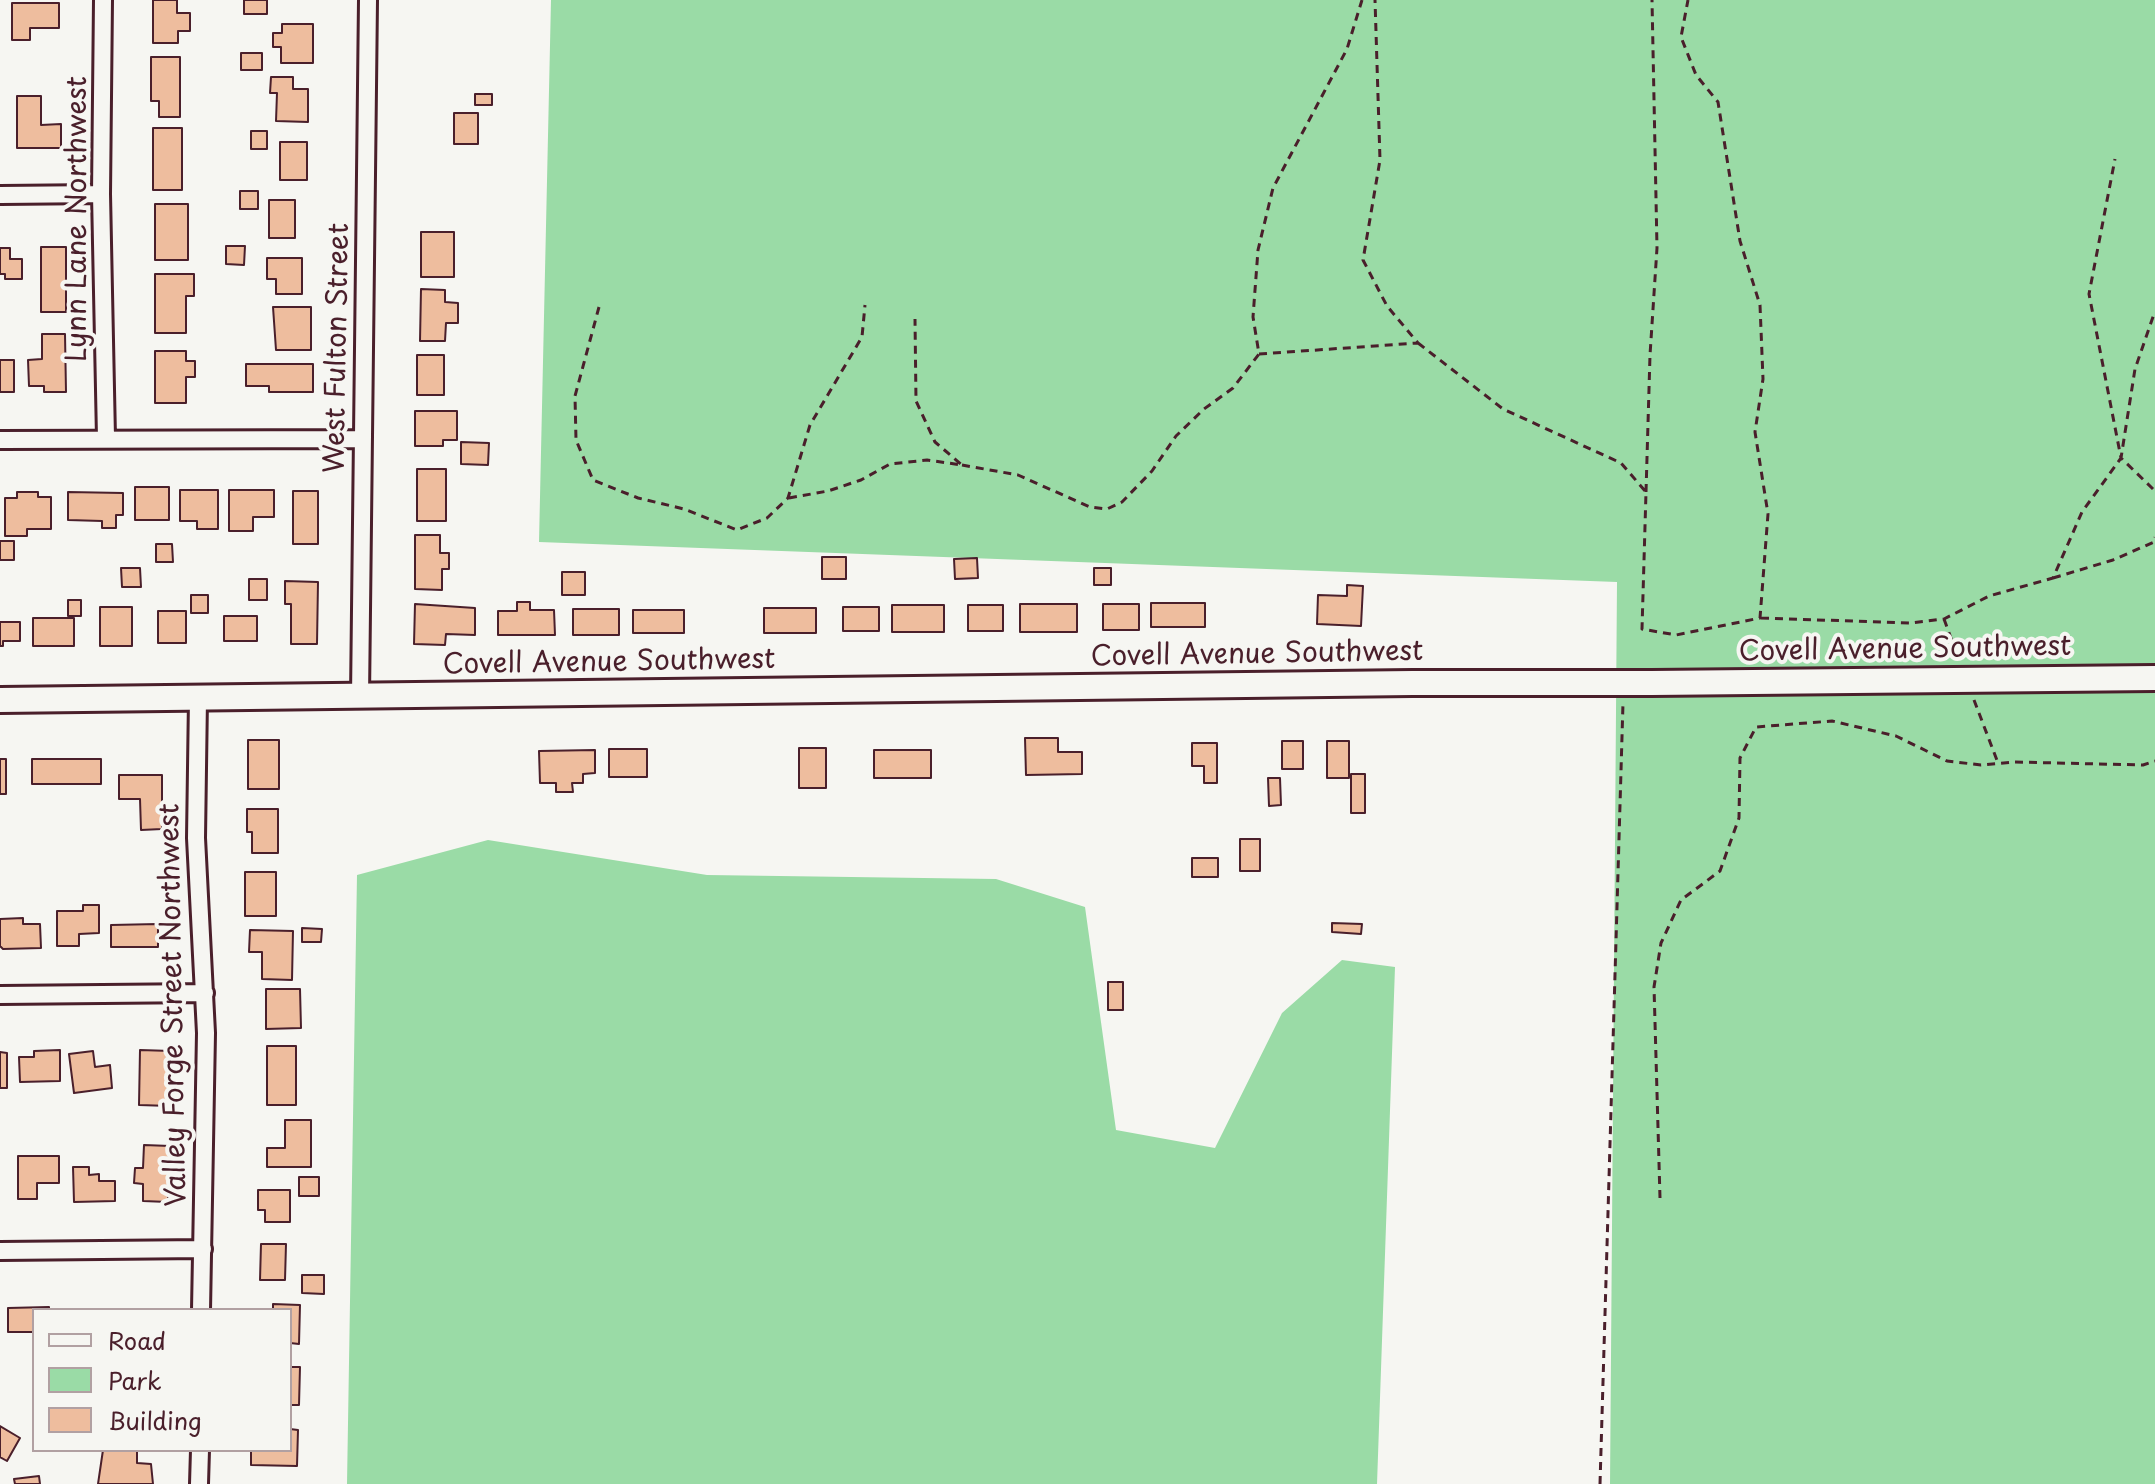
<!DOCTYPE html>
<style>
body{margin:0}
#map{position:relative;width:2155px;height:1484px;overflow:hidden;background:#f6f6f2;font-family:"Playpen Sans",sans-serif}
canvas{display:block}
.legend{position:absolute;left:32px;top:1308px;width:260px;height:144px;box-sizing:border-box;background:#f6f6f2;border:2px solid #b1a0a2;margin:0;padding:10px 14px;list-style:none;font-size:24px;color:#4a1f2b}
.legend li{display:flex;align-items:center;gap:16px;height:40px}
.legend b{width:40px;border:2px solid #b1a0a2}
</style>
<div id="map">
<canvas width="2155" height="1484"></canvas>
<ul class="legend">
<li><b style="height:10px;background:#f6f6f2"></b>Road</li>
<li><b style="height:22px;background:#9adba6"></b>Park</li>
<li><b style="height:22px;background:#eebd9e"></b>Building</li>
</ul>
</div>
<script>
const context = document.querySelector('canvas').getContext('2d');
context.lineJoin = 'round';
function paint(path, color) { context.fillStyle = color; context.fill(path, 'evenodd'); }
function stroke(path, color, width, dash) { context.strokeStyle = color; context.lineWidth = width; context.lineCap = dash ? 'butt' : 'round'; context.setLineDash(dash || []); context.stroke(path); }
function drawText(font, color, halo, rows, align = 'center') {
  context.font = font + ' "Playpen Sans",sans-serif'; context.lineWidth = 8; context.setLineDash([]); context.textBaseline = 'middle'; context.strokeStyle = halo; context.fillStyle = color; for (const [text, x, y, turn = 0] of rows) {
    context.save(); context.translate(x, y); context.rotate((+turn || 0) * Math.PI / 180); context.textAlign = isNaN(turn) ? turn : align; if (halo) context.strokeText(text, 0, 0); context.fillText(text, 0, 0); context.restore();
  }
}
paint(new Path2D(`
 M 551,0 L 2155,0 L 2155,1484 L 1610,1484 L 1617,582 L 539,542 Z
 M 488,840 L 707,875 L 996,879 L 1085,907 L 1116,1130 L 1215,1148 L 1282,1013 L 1342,960 L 1395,967 L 1377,1484 L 347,1484 L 357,875 Z`), '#9adba6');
const building = new Path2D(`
 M 153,0 L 177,0 L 177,13 L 190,13 L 190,31 L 178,31 L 178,43 L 153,43 Z
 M 244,0 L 267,0 L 267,14 L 244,14 Z
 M 12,3 L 59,3 L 59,28 L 30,28 L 30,40 L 12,40 Z
 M 282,24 L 313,24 L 313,63 L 281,63 L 281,47 L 273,47 L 273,33 L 282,33 Z
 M 241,53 L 262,53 L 262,70 L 241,70 Z
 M 151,57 L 180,57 L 180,117 L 159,117 L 159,101 L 151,101 Z
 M 271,77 L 293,77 L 293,89 L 308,89 L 308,122 L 276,121 L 277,93 L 270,93 Z
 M 475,94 L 492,94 L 492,105 L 475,105 Z
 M 17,96 L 41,96 L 41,125 L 61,124 L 61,148 L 17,148 Z
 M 454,113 L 478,113 L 478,144 L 454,144 Z
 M 153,128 L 182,128 L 182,190 L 153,190 Z
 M 251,131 L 267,131 L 267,149 L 251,149 Z
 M 280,142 L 307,142 L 307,180 L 280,180 Z
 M 240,191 L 258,191 L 258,209 L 240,209 Z
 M 269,200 L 295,200 L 295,238 L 269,238 Z
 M 155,204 L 188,204 L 188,260 L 155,260 Z
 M 421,232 L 454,232 L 454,277 L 421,277 Z
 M 226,246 L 245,246 L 244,265 L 226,264 Z
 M 41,247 L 66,247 L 66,312 L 41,312 Z
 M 0,248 L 10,248 L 10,259 L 22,259 L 22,279 L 5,279 L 5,274 L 0,274 Z
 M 267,258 L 302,258 L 302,294 L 276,294 L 276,279 L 267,279 Z
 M 155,274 L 194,274 L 194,296 L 186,296 L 186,333 L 155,333 Z
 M 421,289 L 445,290 L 445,302 L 458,303 L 458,323 L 446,323 L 445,341 L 420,341 Z
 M 273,307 L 311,307 L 311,350 L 276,350 Z
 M 42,334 L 65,334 L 66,392 L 44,392 L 44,386 L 29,386 L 28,360 L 42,359 Z
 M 155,351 L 186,351 L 186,361 L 195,361 L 195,377 L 186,377 L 186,403 L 155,403 Z
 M 417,355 L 444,355 L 444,395 L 417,395 Z
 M 0,360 L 14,360 L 14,392 L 0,392 Z
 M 246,364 L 313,364 L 313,392 L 269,392 L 269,386 L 246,386 Z
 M 415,411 L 457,411 L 457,440 L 443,440 L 443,446 L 415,446 Z
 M 461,442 L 489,443 L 488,465 L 461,464 Z
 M 417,469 L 446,469 L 446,521 L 417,521 Z
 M 135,487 L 169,487 L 169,520 L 135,520 Z
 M 180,490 L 218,490 L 218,529 L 197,529 L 197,521 L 180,521 Z
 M 229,490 L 274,490 L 274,517 L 253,517 L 253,531 L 229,531 Z
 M 293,491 L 318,491 L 318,544 L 293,544 Z
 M 17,492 L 38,492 L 38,497 L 51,497 L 51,529 L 27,529 L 27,536 L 5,536 L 5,498 L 17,498 Z
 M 68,492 L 123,493 L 123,515 L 116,515 L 116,528 L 102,528 L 102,521 L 68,520 Z
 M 415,535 L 440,535 L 440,553 L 449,553 L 449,569 L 442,569 L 442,590 L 415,589 Z
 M 0,541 L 14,541 L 14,560 L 0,560 Z
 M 156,544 L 172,544 L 173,562 L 156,562 Z
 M 822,557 L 846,557 L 846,579 L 822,579 Z
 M 977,558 L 978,578 L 955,579 L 954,559 Z
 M 121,568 L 140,568 L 141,587 L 122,587 Z
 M 1094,568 L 1111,568 L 1111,585 L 1094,585 Z
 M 562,572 L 585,572 L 585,595 L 562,595 Z
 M 249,579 L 267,579 L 267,600 L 249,600 Z
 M 285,581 L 318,582 L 317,644 L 291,644 L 291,604 L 285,604 Z
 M 1347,585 L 1363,586 L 1361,626 L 1317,624 L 1318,595 L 1347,596 Z
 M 191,595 L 208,595 L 208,613 L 191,613 Z
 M 68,600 L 81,600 L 81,616 L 68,616 Z
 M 517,602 L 530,602 L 530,610 L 554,610 L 555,635 L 498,635 L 498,611 L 517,611 Z
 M 1151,603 L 1205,603 L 1205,627 L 1151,627 Z
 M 415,604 L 475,608 L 475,635 L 446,634 L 445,645 L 414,644 Z
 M 1020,604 L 1077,604 L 1077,632 L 1020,632 Z
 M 1103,604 L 1139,604 L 1139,630 L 1103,630 Z
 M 892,605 L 944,605 L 944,632 L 892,632 Z
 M 968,605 L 1003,605 L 1003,631 L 968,631 Z
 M 100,607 L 132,607 L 132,646 L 100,646 Z
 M 843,607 L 879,607 L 879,631 L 843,631 Z
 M 764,608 L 816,608 L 816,633 L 764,633 Z
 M 573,609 L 619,609 L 619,635 L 573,635 Z
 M 633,610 L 684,610 L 684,633 L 633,633 Z
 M 158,611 L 186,611 L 186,643 L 158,643 Z
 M 224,616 L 257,616 L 257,641 L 224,641 Z
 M 33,618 L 74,618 L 74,646 L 33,646 Z
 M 0,622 L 20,622 L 20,641 L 3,641 L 3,646 L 0,646 Z
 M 1025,738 L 1058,738 L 1058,752 L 1082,752 L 1082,774 L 1026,775 Z
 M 248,740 L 279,740 L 279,789 L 248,789 Z
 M 1282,741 L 1303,741 L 1303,769 L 1282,769 Z
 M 1327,741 L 1349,741 L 1349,778 L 1327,778 Z
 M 1192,743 L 1217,743 L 1217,783 L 1204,783 L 1204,766 L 1192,766 Z
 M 799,748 L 826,748 L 826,788 L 799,788 Z
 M 609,749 L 647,749 L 647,777 L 609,777 Z
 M 595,750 L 595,773 L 583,774 L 583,783 L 572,783 L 573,792 L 556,792 L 556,783 L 540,783 L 539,751 Z
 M 874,750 L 931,750 L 931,778 L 874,778 Z
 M 0,759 L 6,759 L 6,794 L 0,794 Z
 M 32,759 L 101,759 L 101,784 L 32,784 Z
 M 1351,774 L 1365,774 L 1365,813 L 1351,813 Z
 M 119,775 L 162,775 L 162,829 L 141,830 L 140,799 L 119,799 Z
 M 1268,778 L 1280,778 L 1281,805 L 1269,806 Z
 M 247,809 L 278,809 L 278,853 L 252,853 L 252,832 L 247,832 Z
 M 1240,839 L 1260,839 L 1260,871 L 1240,871 Z
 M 1192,858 L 1218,858 L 1218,877 L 1192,877 Z
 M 245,872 L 276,872 L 276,916 L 245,916 Z
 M 83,905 L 99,905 L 99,933 L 79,934 L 79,946 L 57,946 L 57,911 L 83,911 Z
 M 23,918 L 23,924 L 40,924 L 41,948 L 3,949 L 0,946 L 0,919 Z
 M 1332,923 L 1362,924 L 1361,934 L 1332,932 Z
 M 158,924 L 158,947 L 111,947 L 111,925 Z
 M 302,928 L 322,929 L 321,942 L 302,942 Z
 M 250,930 L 293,931 L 292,980 L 262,979 L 262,952 L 249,952 Z
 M 1108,982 L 1123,982 L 1123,1010 L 1108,1010 Z
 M 266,989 L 300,989 L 301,1028 L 266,1029 Z
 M 267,1046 L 296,1046 L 296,1105 L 267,1105 Z
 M 60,1050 L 60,1081 L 20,1082 L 19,1057 L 34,1057 L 34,1051 Z
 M 140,1050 L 171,1051 L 170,1106 L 139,1105 Z
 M 93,1051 L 95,1067 L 110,1065 L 112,1088 L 74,1093 L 69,1054 Z
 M 0,1052 L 7,1053 L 7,1088 L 0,1088 Z
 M 285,1120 L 311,1120 L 311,1167 L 267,1167 L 267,1148 L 285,1148 Z
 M 144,1145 L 170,1146 L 168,1202 L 143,1201 L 143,1184 L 134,1183 L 135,1168 L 143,1168 Z
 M 18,1156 L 59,1156 L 59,1183 L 37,1183 L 37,1199 L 18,1199 Z
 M 73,1167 L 89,1167 L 89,1175 L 99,1174 L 99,1181 L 115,1181 L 115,1201 L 74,1202 Z
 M 299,1177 L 319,1177 L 319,1196 L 299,1196 Z
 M 258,1190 L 290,1190 L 290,1222 L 265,1222 L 265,1210 L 258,1210 Z
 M 261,1244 L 286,1244 L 285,1280 L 260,1280 Z
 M 302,1275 L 324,1275 L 324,1294 L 302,1293 Z
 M 273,1304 L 300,1305 L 299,1344 L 290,1343 L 290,1310 L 273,1310 Z
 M 49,1307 L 49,1310 L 34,1310 L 34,1332 L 8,1332 L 8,1308 Z
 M 290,1367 L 300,1367 L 299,1405 L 290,1405 Z
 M 0,1426 L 20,1438 L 7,1461 L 0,1457 Z
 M 290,1429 L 298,1430 L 297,1466 L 251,1465 L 251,1450 L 290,1450 Z
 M 103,1450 L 137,1450 L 137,1463 L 151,1464 L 153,1484 L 98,1484 Z
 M 39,1476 L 40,1484 L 15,1484 L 14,1479 Z`);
paint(building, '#eebd9e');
stroke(building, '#4a1f2b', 2);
const street = new Path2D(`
 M 103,0 L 101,194 L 106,438
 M 0,195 L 101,194
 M 0,440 L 362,439
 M 360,697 L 368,0
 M 198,698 L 196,838 L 206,1033 L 201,1310
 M 0,995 L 205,993
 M 0,1251 L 203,1249
 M 199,1484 L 200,1450`);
const secondary = new Path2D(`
 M 0,700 L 1412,683 L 1652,683 L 2155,678`);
stroke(street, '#4a1f2b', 22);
stroke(secondary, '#4a1f2b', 30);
stroke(new Path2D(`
 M 599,307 L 575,396 L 576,440 L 593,480 L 638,498 L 684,509 L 737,530 L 767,518 L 788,498 L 810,425 L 862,337 L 865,305
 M 1418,343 L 1503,409 L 1621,463 L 1646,492 L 1642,629 L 1676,635 L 1760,618 L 1768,514 L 1755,432 L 1763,379 L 1760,305 L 1740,241 L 1718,102 L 1696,75 L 1681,37 L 1688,0
 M 1259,354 L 1418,343 L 1387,306 L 1363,260 L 1380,160 L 1375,0
 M 962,465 L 1018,475 L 1090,507 L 1107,509 L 1122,502 L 1152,471 L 1176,436 L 1204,409 L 1233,388 L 1259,354 L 1253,317 L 1258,250 L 1273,188 L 1347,49 L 1362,0
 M 2153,489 L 2121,458 L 2135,369 L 2155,311
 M 1646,492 L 1650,355 L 1657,248 L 1652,0
 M 789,498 L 828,491 L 861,480 L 890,464 L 927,460 L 962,465 L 935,442 L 916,401 L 915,319
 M 2053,578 L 2113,560 L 2154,542 L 2155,537
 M 1761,618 L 1910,623 L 1944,619 L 1989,596 L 2053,578 L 2082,512 L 2121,458 L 2089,294 L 2115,159
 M 1944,619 L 1959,660
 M 1974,700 L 1998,763
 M 1660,1198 L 1654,987 L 1661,943 L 1681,900 L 1720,871 L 1739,818 L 1740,758 L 1756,727 L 1832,721 L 1896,736 L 1947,761 L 1981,765 L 2015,762 L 2143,765 L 2155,761
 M 1600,1484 L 1623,703`), '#4a1f2b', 3, [8, 6]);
stroke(street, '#f6f6f2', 16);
stroke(secondary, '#f6f6f2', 24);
drawText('28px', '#4a1f2b', '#f6f6f2', [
 ["Lynn Lane Northwest",78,219,-90],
 ["West Fulton Street",338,348,-89],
 ["Covell Avenue Southwest",1905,650,-1],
 ["Covell Avenue Southwest",1257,655,-1],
 ["Covell Avenue Southwest",609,663,-1],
 ["Valley Forge Street Northwest",174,1005,-91]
]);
</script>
